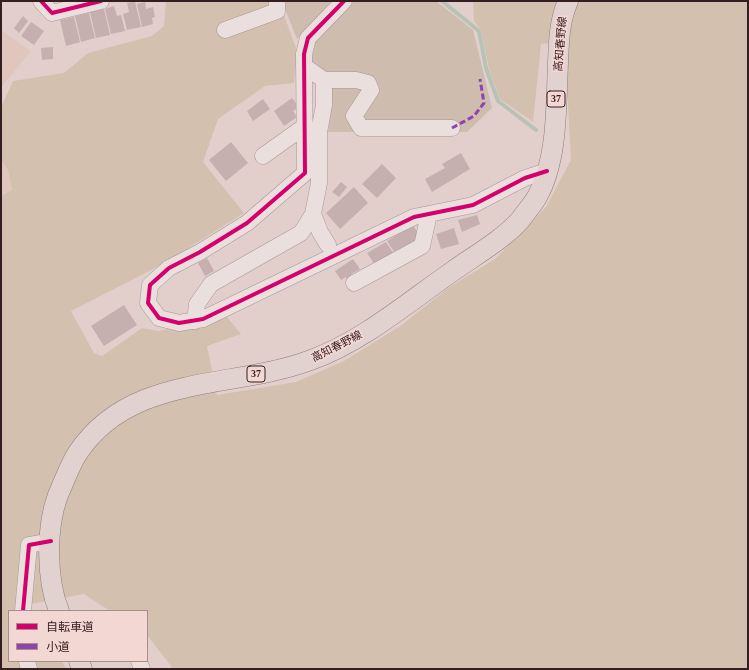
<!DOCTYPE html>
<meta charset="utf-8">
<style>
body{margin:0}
#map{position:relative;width:749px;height:670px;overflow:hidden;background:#e2cfcc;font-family:"Times New Roman","Noto Sans JP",serif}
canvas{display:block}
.frame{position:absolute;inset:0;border:2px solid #351e20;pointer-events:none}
.legend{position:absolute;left:8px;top:610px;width:140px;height:52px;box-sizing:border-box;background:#f3d7d2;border:1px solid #a78d8b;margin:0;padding:5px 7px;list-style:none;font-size:12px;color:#351e20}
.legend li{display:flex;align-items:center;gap:8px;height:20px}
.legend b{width:20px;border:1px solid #a78d8b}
</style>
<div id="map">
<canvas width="749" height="670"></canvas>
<div class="frame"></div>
<ul class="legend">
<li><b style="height:5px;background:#d6006c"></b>自転車道</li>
<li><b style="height:5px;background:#8e44ad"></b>小道</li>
</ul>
</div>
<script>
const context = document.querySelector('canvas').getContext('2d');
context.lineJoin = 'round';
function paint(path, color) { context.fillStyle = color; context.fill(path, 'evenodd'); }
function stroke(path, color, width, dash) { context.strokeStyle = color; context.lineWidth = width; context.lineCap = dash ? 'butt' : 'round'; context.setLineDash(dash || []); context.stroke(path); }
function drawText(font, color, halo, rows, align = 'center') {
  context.font = font + ' "Times New Roman","Noto Sans JP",serif'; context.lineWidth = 3.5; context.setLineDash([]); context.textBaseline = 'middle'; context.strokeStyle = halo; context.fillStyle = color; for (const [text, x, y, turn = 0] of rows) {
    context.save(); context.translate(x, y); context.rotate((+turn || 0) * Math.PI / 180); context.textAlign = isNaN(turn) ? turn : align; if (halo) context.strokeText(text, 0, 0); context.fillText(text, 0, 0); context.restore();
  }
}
paint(new Path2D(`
 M 1,30 L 31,51 L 1,88 Z
 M 1,161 L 8,170 L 12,191 L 1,196 Z`), '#e1c6bd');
paint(new Path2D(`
 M 166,1 L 279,1 L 297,51 L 294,83 L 265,86 L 218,119 L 203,162 L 244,213 L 163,264 L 71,311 L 94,353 L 102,356 L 142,328 L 158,331 L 227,317 L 241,334 L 207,346 L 217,395 L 296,382 L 344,361 L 399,327 L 448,288 L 495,259 L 546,207 L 571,160 L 566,68 L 568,41 L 541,44 L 533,122 L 500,99 L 489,69 L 481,30 L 474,21 L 473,1 L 748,1 L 748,669 L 171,669 L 171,666 L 147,635 L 147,611 L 110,611 L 84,594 L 26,605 L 31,611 L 9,611 L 9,661 L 62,661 L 66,669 L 1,669 L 1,196 L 12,190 L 8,170 L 1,161 L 1,107 L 13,81 L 64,73 L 88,53 L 152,36 L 164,26 Z`), '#d4c0af');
paint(new Path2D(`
 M 285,1 L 334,1 L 297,39 L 285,9 Z
 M 353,1 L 436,1 L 473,30 L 492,108 L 467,132 L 328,132 L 331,109 L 327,72 L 311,62 L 315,40 Z`), '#cebcaf');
stroke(new Path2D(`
 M 442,1 L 479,31 L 486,68 L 498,101 L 536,130`), '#b7c3b4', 4);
paint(new Path2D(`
 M 135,1 L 141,27 L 127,30 L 123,14 L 129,12 L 127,3 Z
 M 145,2 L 146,9 L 153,7 L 155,17 L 152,18 L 153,24 L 142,27 L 137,4 Z
 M 114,6 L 117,16 L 121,15 L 125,31 L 111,34 L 105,9 Z
 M 104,9 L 110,35 L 96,38 L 90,12 Z
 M 89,13 L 95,38 L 81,42 L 75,16 Z
 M 23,16 L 28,21 L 19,33 L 14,28 Z
 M 74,17 L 80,42 L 66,46 L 60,20 Z
 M 31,22 L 44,31 L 34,45 L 21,36 Z
 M 53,47 L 53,59 L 42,60 L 41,48 Z
 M 292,98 L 299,107 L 293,111 L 297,117 L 284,126 L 274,111 Z
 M 263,99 L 270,109 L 253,121 L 247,111 Z
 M 231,142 L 248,163 L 226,181 L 209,160 Z
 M 461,153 L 470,169 L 432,192 L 425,179 L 445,168 L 442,164 Z
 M 382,164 L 396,178 L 377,198 L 362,184 Z
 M 341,182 L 347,187 L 339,197 L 332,192 Z
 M 354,187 L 368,203 L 340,229 L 326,213 Z
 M 477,215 L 480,224 L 462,232 L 458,220 Z
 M 413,225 L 421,238 L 395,253 L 387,241 Z
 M 454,228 L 459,244 L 441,249 L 436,234 Z
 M 386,242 L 394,254 L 375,265 L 367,253 Z
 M 207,258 L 214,271 L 205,276 L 198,263 Z
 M 353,259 L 360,269 L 351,274 L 354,278 L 348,281 L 346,277 L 341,280 L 335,271 Z
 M 124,305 L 137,325 L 104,346 L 91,326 Z`), '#c6afaf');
const minor = new Path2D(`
 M 41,1 L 52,13 L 101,1
 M 344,1 L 308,38 L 304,54 L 305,173 L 247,223 L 200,252 L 169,268 L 150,285 L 148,303 L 159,318 L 179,323 L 203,319 L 414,217 L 473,205 L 525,178 L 547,171
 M 225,30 L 277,11 L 277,1
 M 304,66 L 324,80 L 324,105 L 319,132 L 319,183 L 313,214 L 320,232 L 328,245
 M 324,80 L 356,80 L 368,83 L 371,90 L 354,116 L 361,128 L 452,128
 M 263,156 L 305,126
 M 354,283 L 422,246 L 429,214
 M 195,321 L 197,304 L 211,284 L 301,233 L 313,214
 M 23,611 L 29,545 L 51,541
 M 27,661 L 29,669
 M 139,661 L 142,669`);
const major = new Path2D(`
 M 59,611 C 46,579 46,527 58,495 C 64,482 69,467 77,454 C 130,373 231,390 311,360 C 363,341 407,303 453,271 C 474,256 504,239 521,219 C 526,212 533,204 537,197 C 558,160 556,105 558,63 C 559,41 559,22 568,1
 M 79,661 L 82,669`);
stroke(minor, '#a79696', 17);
stroke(major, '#8d7d7c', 21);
stroke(minor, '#eadfdd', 16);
stroke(major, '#e1d2cf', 20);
stroke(new Path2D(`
 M 452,128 L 474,116 L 484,103 L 480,79`), '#8e44ad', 3, [6, 3]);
stroke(new Path2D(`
 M 41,1 L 52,13 L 101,1
 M 344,1 L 308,38 L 304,54 L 305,173 L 247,223 L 200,252 L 169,268 L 150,285 L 148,303 L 159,318 L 179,323 L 203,319 L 414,217 L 473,205 L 525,178 L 547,171
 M 23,611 L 29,545 L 51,541`), '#d6006c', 4);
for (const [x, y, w] of [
 [556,99,18],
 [256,374,18]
]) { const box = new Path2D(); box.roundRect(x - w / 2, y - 8, w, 16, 3); context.fillStyle = '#f3d7d2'; context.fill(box); stroke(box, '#351e20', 1); }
drawText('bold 10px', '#351e20', null, [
 ["37",556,99],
 ["37",256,374]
]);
drawText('11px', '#351e20', '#f3d7d2', [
 ["高知春野線",561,44,-85],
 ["高知春野線",337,347,-27]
]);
</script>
